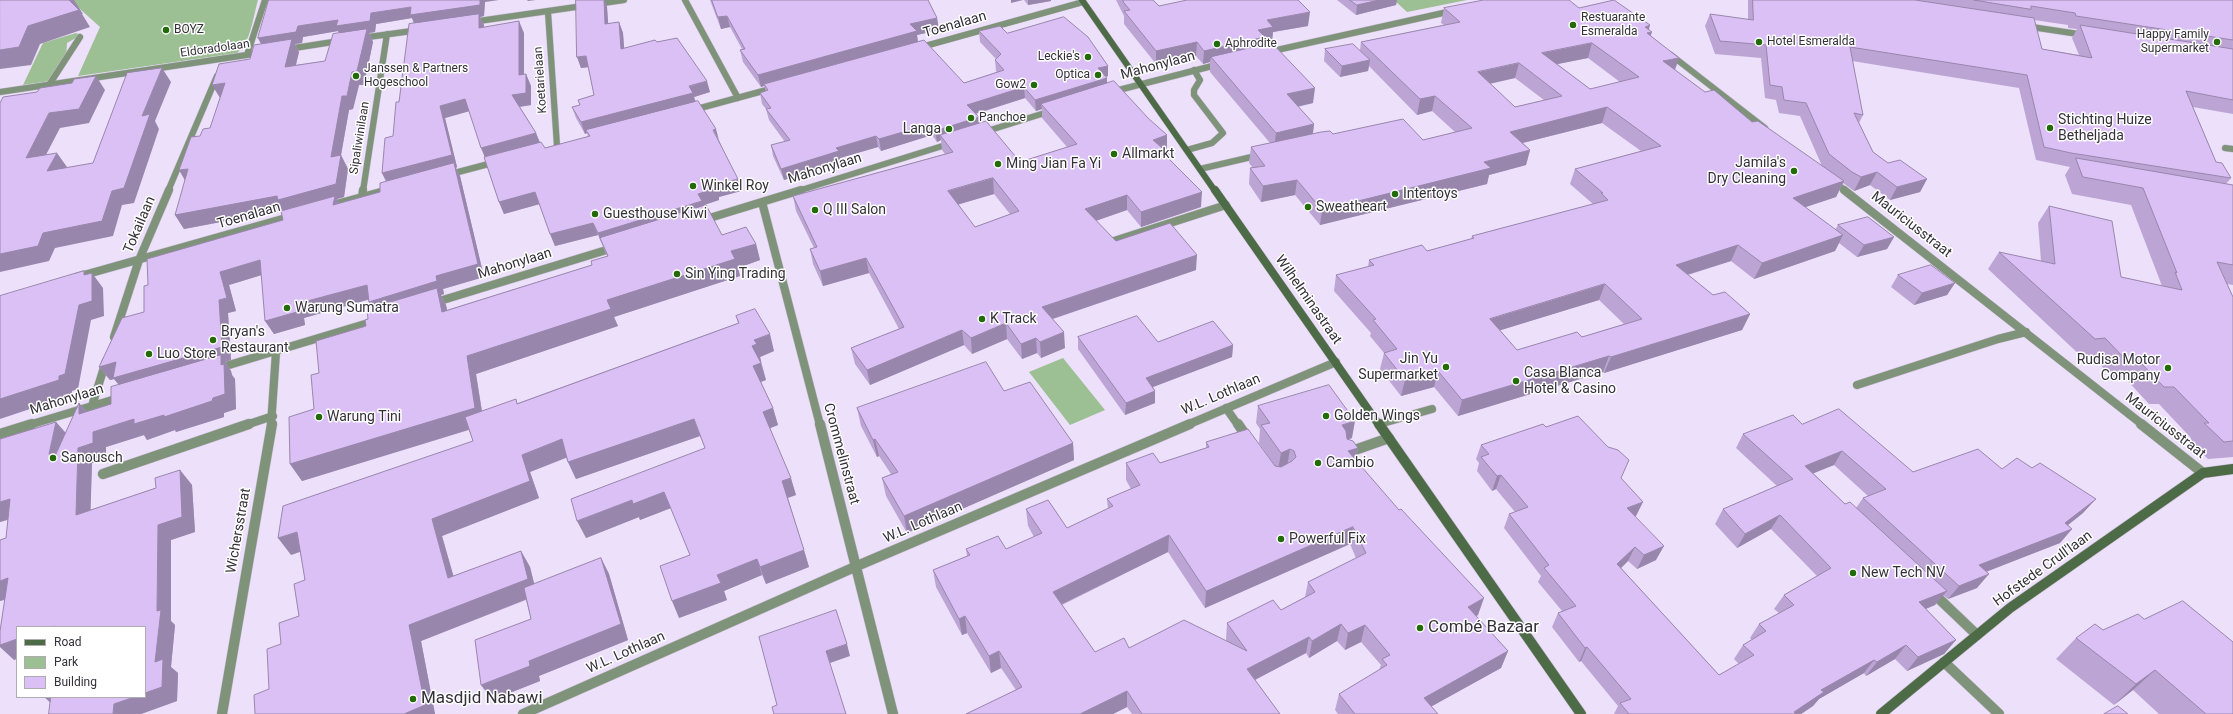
<!DOCTYPE html>
<meta charset="utf-8">
<style>
body{margin:0}
#map{position:relative;width:2233px;height:714px;overflow:hidden;background:#ede0fa;font-family:Roboto,sans-serif}
canvas{display:block}
.legend{position:absolute;left:16px;top:626px;width:130px;height:72px;box-sizing:border-box;background:#fff;border:1px solid #aeacb0;margin:0;padding:5px 7px;list-style:none;font-size:12px;color:#343039}
.legend li{display:flex;align-items:center;gap:8px;height:20px}
.legend b{width:20px;border:1px solid #aeacb0}
</style>
<div id="map">
<canvas width="2233" height="714"></canvas>
<ul class="legend">
<li><b style="height:5px;background:#4d6b46"></b>Road</li>
<li><b style="height:11px;background:#9cbf94"></b>Park</li>
<li><b style="height:11px;background:#dbc0f6"></b>Building</li>
</ul>
</div>
<script>
const context = document.querySelector('canvas').getContext('2d');
context.lineJoin = 'round';
function paint(path, color) { context.fillStyle = color; context.fill(path, 'evenodd'); }
function stroke(path, color, width, dash) { context.strokeStyle = color; context.lineWidth = width; context.lineCap = dash ? 'butt' : 'round'; context.setLineDash(dash || []); context.stroke(path); }
function drawText(font, color, halo, rows, align = 'center') {
  context.font = font + ' Roboto,sans-serif'; context.lineWidth = 3; context.setLineDash([]); context.textBaseline = 'middle'; context.strokeStyle = halo; context.fillStyle = color; for (const [text, x, y, turn = 0] of rows) {
    context.save(); context.translate(x, y); context.rotate((+turn || 0) * Math.PI / 180); context.textAlign = isNaN(turn) ? turn : align; if (halo) context.strokeText(text, 0, 0); context.fillText(text, 0, 0); context.restore();
  }
}
paint(new Path2D(`
 M 70,0 L 258,0 C 253,17 251,42 237,53 L 78,76 L 100,27 Z
 M 1394,0 L 1467,0 L 1407,12 Z
 M 76,33 L 81,35 L 67,43 L 66,58 L 50,81 L 23,85 L 43,43 Z
 M 1063,358 L 1105,410 L 1070,425 L 1029,372 Z`), '#9cbf94');
const laneFar2 = new Path2D(`
 M 49,85 L 80,37
 M 2225,148 L 2233,149
 M 1187,150 L 1212,143 L 1223,133 L 1194,95 L 1194,90 L 1200,80 L 1194,70
 M 1200,169 L 1260,155`);
const laneFar1 = new Path2D(`
 M 1111,242 L 1226,205
 M 1857,385 L 1998,339 L 2026,332
 M 1226,408 L 1238,425
 M 1379,424 L 1432,409
 M 246,425 L 273,416`);
const lane = new Path2D(`
 M 1238,424 L 1249,440
 M 1349,452 L 1389,438
 M 103,474 L 249,424
 M 1933,593 L 1977,635
 M 1944,662 L 1999,714`);
const streetFar2 = new Path2D(`
 M 685,0 L 738,98
 M 548,12 L 557,146
 M 472,22 L 624,0
 M 2025,26 L 2085,35
 M 361,38 L 419,30
 M 918,48 L 1083,2
 M 288,49 L 339,41
 M 1268,52 L 1452,11
 M 247,55 L 265,0
 M 1671,55 L 1765,128
 M 0,92 L 260,53
 M 1111,92 L 1220,64
 M 693,110 L 774,88
 M 984,132 L 1051,111
 M 447,175 L 496,162
 M 1832,180 L 1846,191
 M 168,191 L 217,76
 M 363,191 L 387,34
 M 385,191 L 388,190
 M 798,191 L 952,143`);
const streetFar1 = new Path2D(`
 M 1844,190 L 2143,425
 M 362,197 L 363,190
 M 762,202 L 820,425
 M 329,206 L 388,190
 M 703,220 L 801,190
 M 77,277 L 293,216
 M 433,303 L 613,248
 M 114,337 L 139,260 L 169,190
 M 219,368 L 375,321
 M 92,406 L 106,361
 M 29,425 L 122,397
 M 271,425 L 276,352
 M 1187,425 L 1336,362`);
const street = new Path2D(`
 M 820,424 L 893,714
 M 2141,424 L 2203,473
 M 0,434 L 32,424
 M 222,714 L 272,424
 M 523,714 L 857,566 L 1190,424`);
const secondaryFar2 = new Path2D(`
 M 1082,0 L 1215,191`);
const secondaryFar1 = new Path2D(`
 M 1215,190 L 1379,425`);
const secondary = new Path2D(`
 M 1379,424 L 1581,714
 M 1881,714 L 2010,608 L 2203,473 L 2233,469`);
stroke(laneFar2, '#c8bdd3', 7);
stroke(laneFar1, '#c8bdd3', 9);
stroke(lane, '#c8bdd3', 11);
stroke(streetFar2, '#c8bdd3', 7);
stroke(streetFar1, '#c8bdd3', 9);
stroke(street, '#c8bdd3', 11);
stroke(secondaryFar2, '#c8bdd3', 7);
stroke(secondaryFar1, '#c8bdd3', 9);
stroke(secondary, '#c8bdd3', 11);
stroke(laneFar2, '#7e9379', 6);
stroke(laneFar1, '#7e9379', 8);
stroke(lane, '#7e9379', 10);
stroke(streetFar2, '#7e9379', 6);
stroke(streetFar1, '#7e9379', 8);
stroke(street, '#7e9379', 10);
stroke(secondaryFar2, '#4d6b46', 6);
stroke(secondaryFar1, '#4d6b46', 8);
stroke(secondary, '#4d6b46', 10);
paint(new Path2D(`
 M 710,0 L 928,0 L 937,18 L 939,30 L 917,35 L 918,41 L 964,83 L 997,72 L 996,71 L 995,60 L 996,59 L 980,42 L 979,31 L 1007,33 L 1108,76 L 1106,77 L 1107,78 L 1107,83 L 1167,135 L 1167,150 L 1165,150 L 1170,155 L 1169,159 L 1201,207 L 1141,227 L 1127,210 L 1096,221 L 1116,241 L 1196,270 L 1053,319 L 1065,348 L 1041,358 L 1037,353 L 1022,359 L 1007,339 L 972,354 L 964,345 L 870,385 L 855,364 L 851,348 L 899,329 L 869,273 L 823,286 L 813,264 L 810,249 L 814,248 L 796,211 L 793,196 L 945,154 L 942,150 L 941,140 L 937,142 L 932,135 L 881,151 L 878,147 L 840,158 L 841,162 L 784,180 L 773,156 L 771,145 L 785,142 L 769,120 L 766,109 L 762,104 L 760,93 L 766,91 L 764,86 L 761,87 L 743,62 L 740,50 L 742,49 L 730,27 L 721,29 ZM 1025,98 L 1036,111 L 1042,109 L 1042,118 L 1067,147 L 1020,162 L 980,123 L 979,117 L 976,114 ZM 994,194 L 1010,214 L 975,227 L 958,204 Z
 M 1024,0 L 1051,0 L 1051,1 L 1028,5 Z
 M 1116,0 L 1153,0 L 1159,6 L 1308,26 L 1273,32 L 1272,41 L 1264,42 L 1264,45 L 1313,103 L 1298,107 L 1314,124 L 1313,134 L 1333,134 L 1423,140 L 1455,132 L 1432,111 L 1417,115 L 1369,66 L 1368,71 L 1340,77 L 1324,61 L 1325,49 L 1360,50 L 1361,42 L 1444,25 L 1441,23 L 1444,8 L 1579,8 L 1649,29 L 1651,36 L 1675,70 L 1705,92 L 1752,122 L 1822,166 L 1800,116 L 1779,113 L 1776,100 L 1765,98 L 1761,58 L 1715,54 L 1705,26 L 1710,14 L 1748,20 L 1748,0 L 2233,0 L 2233,114 L 2193,107 L 2216,162 L 2231,178 L 2226,184 L 2233,185 L 2233,285 L 2227,284 L 2233,297 L 2233,457 L 2208,459 L 2189,441 L 2191,438 L 2159,404 L 2149,404 L 2125,378 L 2114,379 L 2092,356 L 2082,357 L 1988,269 L 1999,252 L 2041,261 L 2038,223 L 2049,206 L 2121,277 L 2162,286 L 2131,205 L 2072,194 L 2065,175 L 2070,167 L 2036,160 L 2019,88 L 1852,61 L 1863,115 L 1859,123 L 1873,152 L 1888,163 L 1927,179 L 1920,192 L 1890,200 L 1870,185 L 1854,191 L 1843,183 L 1836,197 L 1805,207 L 1835,230 L 1838,225 L 1894,237 L 1887,249 L 1857,257 L 1839,243 L 1835,251 L 1754,279 L 1731,261 L 1688,275 L 1713,295 L 1750,314 L 1742,330 L 1604,373 L 1603,372 L 1458,416 L 1434,387 L 1401,396 L 1380,369 L 1384,353 L 1370,336 L 1371,333 L 1334,291 L 1336,275 L 1368,267 L 1369,260 L 1427,251 L 1471,239 L 1472,236 L 1593,204 L 1570,184 L 1575,169 L 1641,151 L 1602,123 L 1523,143 L 1530,150 L 1526,165 L 1489,175 L 1487,184 L 1320,225 L 1295,195 L 1261,202 L 1249,184 L 1250,168 L 1253,168 L 1249,163 L 1251,147 L 1270,143 L 1210,72 L 1210,62 L 1203,64 L 1196,56 L 1156,64 L 1124,24 L 1124,16 ZM 2034,20 L 2068,25 L 2068,28 L 2077,29 L 2072,38 L 2079,55 L 2042,49 ZM 1588,58 L 1620,82 L 1590,89 L 1557,64 ZM 1515,78 L 1544,100 L 1515,107 L 1490,84 ZM 1599,300 L 1624,324 L 1582,337 L 1517,350 L 1500,330 Z
 M 1337,0 L 1397,0 L 1396,5 L 1356,15 Z
 M 485,2 L 484,16 L 480,17 L 484,25 L 484,27 L 524,33 L 524,75 L 526,74 L 531,86 L 531,105 L 520,107 L 536,133 L 539,142 L 545,148 L 588,137 L 587,133 L 585,134 L 576,118 L 572,107 L 580,105 L 578,100 L 594,95 L 588,67 L 581,68 L 577,57 L 607,7 L 608,24 L 619,22 L 623,33 L 624,48 L 657,42 L 710,92 L 694,97 L 696,102 L 719,140 L 741,191 L 719,197 L 719,200 L 704,205 L 704,206 L 722,235 L 756,244 L 760,260 L 738,268 L 740,276 L 614,317 L 618,326 L 476,374 L 482,411 L 518,403 L 738,323 L 736,316 L 774,351 L 760,357 L 761,361 L 766,380 L 761,382 L 773,408 L 778,425 L 770,428 L 796,495 L 788,498 L 809,567 L 766,584 L 762,575 L 724,591 L 727,600 L 679,618 L 690,555 L 671,508 L 640,520 L 639,517 L 586,538 L 705,448 L 700,436 L 576,479 L 568,462 L 566,458 L 530,472 L 539,498 L 442,536 L 453,576 L 521,551 L 530,567 L 534,584 L 601,558 L 609,574 L 628,640 L 539,676 L 540,681 L 492,700 L 531,619 L 526,600 L 421,641 L 435,714 L 255,714 L 269,689 L 281,644 L 299,616 L 305,580 L 300,552 L 291,555 L 473,441 L 469,430 L 302,481 L 290,464 L 314,409 L 319,373 L 366,326 L 372,308 L 369,302 L 368,299 L 304,318 L 305,325 L 274,334 L 265,321 L 262,275 L 229,285 L 236,311 L 228,313 L 231,360 L 225,362 L 231,371 L 232,375 L 235,379 L 236,409 L 224,413 L 224,417 L 176,432 L 175,430 L 147,440 L 144,435 L 106,447 L 106,458 L 92,463 L 90,510 L 156,488 L 180,470 L 192,485 L 195,532 L 171,540 L 171,621 L 175,625 L 171,667 L 178,673 L 177,701 L 141,714 L 49,714 L 145,697 L 17,627 L 14,660 L 5,600 L 0,601 L 0,540 L 6,538 L 8,520 L 0,522 L 0,439 L 56,422 L 66,433 L 79,403 L 87,412 L 111,404 L 119,385 L 114,379 L 110,380 L 99,367 L 144,312 L 148,285 L 283,220 L 284,210 L 184,229 L 175,215 L 200,136 L 210,128 L 250,59 L 261,44 L 258,38 ZM 412,18 L 414,23 L 399,102 L 393,136 L 382,173 L 386,181 L 380,192 L 339,204 L 337,199 L 344,197 L 348,169 L 341,155 L 349,110 L 353,109 L 359,85 L 364,85 L 373,42 L 369,33 L 375,32 L 376,24 ZM 338,31 L 339,33 L 325,61 L 296,65 L 299,52 L 295,44 L 302,43 L 303,37 ZM 469,111 L 485,157 L 499,202 L 504,214 L 539,204 L 555,246 L 598,235 L 607,256 L 592,265 L 447,310 L 446,305 L 441,295 L 444,294 L 443,289 L 484,277 L 460,176 L 456,168 L 457,167 L 445,118 Z
 M 1898,275 L 1955,283 L 1947,295 L 1914,305 L 1891,287 Z
 M 1078,337 L 1158,342 L 1233,345 L 1232,357 L 1153,387 L 1155,391 L 1155,403 L 1125,415 L 1078,349 Z
 M 1258,406 L 1352,438 L 1348,439 L 1358,448 L 1356,460 L 1478,615 L 1476,616 L 1508,651 L 1501,668 L 1431,706 L 1438,714 L 1338,714 L 1335,710 L 1339,694 L 1379,670 L 1381,665 L 1361,642 L 1345,650 L 1337,641 L 1309,658 L 1306,653 L 1255,680 L 1280,714 L 1132,714 L 1127,707 L 1113,714 L 966,714 L 1016,690 L 1001,668 L 991,673 L 967,633 L 962,635 L 936,587 L 933,570 L 967,556 L 966,549 L 1006,549 L 1034,537 L 1028,526 L 1026,509 L 1067,528 L 1108,509 L 1107,499 L 1131,489 L 1126,480 L 1126,463 L 1160,463 L 1206,448 L 1206,442 L 1275,466 L 1259,443 L 1260,429 L 1256,423 ZM 1350,544 L 1356,558 L 1308,582 L 1305,597 L 1281,610 L 1227,623 L 1226,640 L 1227,642 L 1129,648 L 1095,652 L 1062,605 L 1168,552 L 1205,608 Z
 M 857,408 L 1073,443 L 1074,460 L 907,533 L 886,496 L 882,478 L 891,474 L 879,456 L 877,457 L 861,426 Z
 M 1802,424 L 1913,472 L 2002,469 L 2083,513 L 2068,525 L 2072,529 L 2060,543 L 1986,571 L 1977,588 L 1948,599 L 1943,595 L 1935,605 L 1926,609 L 1956,640 L 1944,654 L 1907,671 L 1895,659 L 1866,676 L 1864,673 L 1819,699 L 1813,706 L 1801,714 L 1614,714 L 1618,706 L 1581,661 L 1579,662 L 1552,627 L 1558,613 L 1562,611 L 1538,582 L 1541,576 L 1504,528 L 1509,514 L 1515,512 L 1496,489 L 1492,491 L 1477,471 L 1479,463 L 1476,459 L 1481,445 L 1546,427 L 1621,478 L 1636,516 L 1635,517 L 1656,560 L 1637,569 L 1628,561 L 1621,568 L 1719,675 L 1739,664 L 1734,659 L 1743,645 L 1752,640 L 1750,638 L 1759,624 L 1779,613 L 1774,609 L 1784,595 L 1817,576 L 1771,529 L 1737,548 L 1715,524 L 1723,509 L 1777,486 L 1736,448 L 1743,434 ZM 1834,465 L 1868,496 L 1863,498 L 1856,508 L 1845,504 L 1813,473 Z
 M 2144,619 L 2233,714 L 2159,714 L 2133,690 L 2114,705 L 2056,659 L 2076,638 L 2103,630 Z`), '#bca5d4');
paint(new Path2D(`
 M 68,0 L 74,0 L 83,14 L 82,14 L 90,27 L 40,44 L 31,65 L 0,69 L 0,50 L 28,26 Z
 M 480,0 L 499,0 L 485,2 L 484,16 L 480,17 L 484,25 L 483,39 L 415,26 L 412,18 L 376,24 L 375,32 L 369,33 L 373,42 L 364,85 L 359,85 L 353,109 L 349,110 L 341,155 L 348,169 L 344,197 L 337,199 L 342,209 L 284,210 L 184,229 L 175,215 L 331,157 L 341,37 L 338,31 L 303,37 L 302,43 L 295,44 L 299,52 L 292,80 L 285,67 L 264,49 L 258,38 L 298,26 L 371,13 L 411,7 Z
 M 527,0 L 536,0 L 528,1 Z
 M 604,0 L 605,0 L 607,7 L 609,35 L 605,24 Z
 M 1011,0 L 1023,0 L 1011,3 Z
 M 1028,0 L 1051,0 L 1051,1 L 1028,5 Z
 M 1379,0 L 1397,0 L 1396,5 L 1356,15 L 1357,5 Z
 M 1310,12 L 1308,26 L 1273,32 L 1272,41 L 1264,42 L 1263,50 L 1211,57 L 1210,62 L 1203,64 L 1204,51 L 1258,30 L 1267,20 Z
 M 727,16 L 730,27 L 721,29 L 718,17 Z
 M 937,18 L 939,30 L 917,35 L 918,43 L 764,84 L 764,86 L 761,87 L 758,75 L 910,24 Z
 M 519,21 L 524,33 L 524,87 L 519,75 Z
 M 619,22 L 623,33 L 625,60 L 621,49 Z
 M 1650,25 L 1648,33 L 1652,32 L 1647,46 L 1645,27 Z
 M 1197,42 L 1196,56 L 1156,64 L 1156,51 Z
 M 1592,43 L 1588,58 L 1538,68 L 1542,53 Z
 M 586,56 L 590,67 L 581,68 L 577,57 Z
 M 1679,58 L 1674,73 L 1663,61 Z
 M 1370,60 L 1368,71 L 1340,77 L 1342,66 Z
 M 1519,63 L 1515,78 L 1474,87 L 1478,72 Z
 M 1108,66 L 1108,76 L 1098,78 L 1098,68 Z
 M 162,68 L 171,82 L 155,121 L 159,129 L 134,203 L 122,205 L 113,236 L 55,248 L 49,261 L 0,272 L 0,254 L 43,233 L 112,191 L 142,116 Z
 M 526,74 L 531,86 L 531,105 L 517,107 L 512,95 Z
 M 96,76 L 105,90 L 89,123 L 60,128 L 37,172 L 26,158 L 49,113 Z
 M 1107,78 L 1107,89 L 1041,104 L 1042,109 L 1036,111 L 1035,100 Z
 M 707,81 L 710,92 L 694,97 L 696,104 L 586,130 L 587,133 L 585,134 L 581,122 Z
 M 225,83 L 220,98 L 212,85 Z
 M 1024,87 L 1025,98 L 968,116 L 967,105 Z
 M 1315,88 L 1313,103 L 1285,109 L 1287,94 Z
 M 1435,96 L 1432,111 L 1417,115 L 1420,99 Z
 M 465,99 L 470,111 L 445,118 L 457,167 L 456,168 L 460,176 L 484,277 L 443,289 L 444,294 L 441,295 L 446,305 L 451,329 L 376,315 L 369,302 L 388,185 L 382,173 L 440,106 Z
 M 1607,107 L 1602,123 L 1506,147 L 1510,132 Z
 M 979,117 L 980,128 L 940,135 L 941,140 L 937,142 L 935,131 Z
 M 930,124 L 932,135 L 881,151 L 879,139 Z
 M 1314,124 L 1312,139 L 1274,148 L 1276,133 Z
 M 716,129 L 719,140 L 713,130 Z
 M 536,133 L 541,145 L 486,160 L 481,148 Z
 M 1167,135 L 1167,150 L 1153,155 L 1153,140 Z
 M 876,136 L 878,147 L 840,158 L 841,162 L 784,180 L 781,169 L 836,148 Z
 M 1530,150 L 1526,165 L 1489,175 L 1487,184 L 1320,225 L 1322,210 L 1484,162 Z
 M 57,153 L 67,167 L 58,186 L 47,171 Z
 M 188,169 L 187,184 L 179,170 Z
 M 1877,172 L 1870,185 L 1854,191 L 1861,177 Z
 M 993,178 L 994,194 L 950,207 L 948,191 Z
 M 738,179 L 741,191 L 719,197 L 719,200 L 704,205 L 706,213 L 600,238 L 602,245 L 598,233 L 698,194 L 714,185 Z
 M 1927,179 L 1920,192 L 1890,200 L 1897,187 Z
 M 1297,180 L 1295,195 L 1261,202 L 1263,186 Z
 M 1844,181 L 1836,197 L 1785,214 L 1793,198 Z
 M 535,192 L 540,204 L 504,214 L 499,202 Z
 M 1202,192 L 1201,207 L 1141,227 L 1141,212 Z
 M 1127,195 L 1127,210 L 1086,224 L 1085,209 Z
 M 593,223 L 598,235 L 555,246 L 550,234 Z
 M 1843,235 L 1835,251 L 1754,279 L 1762,263 Z
 M 1894,237 L 1887,249 L 1857,257 L 1864,245 Z
 M 756,244 L 760,260 L 738,268 L 740,276 L 614,317 L 618,326 L 476,374 L 484,425 L 302,481 L 290,464 L 467,356 L 731,251 Z
 M 1738,245 L 1731,261 L 1670,280 L 1676,265 Z
 M 1197,255 L 1196,270 L 1043,322 L 1042,307 Z
 M 866,258 L 869,273 L 823,286 L 820,271 Z
 M 260,260 L 268,273 L 229,285 L 236,311 L 228,313 L 231,360 L 225,362 L 231,371 L 232,375 L 235,379 L 236,409 L 224,413 L 224,417 L 176,432 L 175,430 L 147,440 L 144,435 L 106,447 L 106,458 L 92,463 L 90,530 L 76,515 L 78,448 L 93,432 L 134,419 L 164,415 L 212,401 L 124,391 L 114,379 L 110,380 L 99,367 L 219,300 L 220,272 Z
 M 84,271 L 92,281 L 92,273 L 103,288 L 104,316 L 91,320 L 78,389 L 72,391 L 72,395 L 0,419 L 0,399 L 59,376 L 84,275 Z
 M 1955,283 L 1947,295 L 1914,305 L 1922,293 Z
 M 1605,284 L 1599,300 L 1485,335 L 1490,319 Z
 M 367,285 L 374,298 L 304,318 L 305,325 L 274,334 L 265,321 L 296,304 Z
 M 1750,314 L 1742,330 L 1604,373 L 1611,357 Z
 M 1006,323 L 1007,339 L 972,354 L 971,338 Z
 M 962,330 L 964,345 L 870,385 L 867,370 Z
 M 1064,332 L 1065,348 L 1041,358 L 1040,342 Z
 M 770,334 L 774,351 L 760,357 L 761,361 L 757,363 L 752,346 L 754,340 Z
 M 1036,338 L 1037,353 L 1022,359 L 1021,344 Z
 M 1233,345 L 1232,357 L 1145,390 L 1146,378 Z
 M 1609,356 L 1603,372 L 1458,416 L 1462,400 Z
 M 761,363 L 766,380 L 758,383 L 753,366 Z
 M 1438,371 L 1434,387 L 1401,396 L 1405,380 Z
 M 1155,391 L 1155,403 L 1125,415 L 1126,403 Z
 M 79,403 L 92,418 L 79,414 Z
 M 773,408 L 778,425 L 768,429 L 763,412 Z
 M 694,419 L 700,436 L 576,479 L 568,462 Z
 M 1355,421 L 1352,438 L 1339,443 L 1342,425 Z
 M 56,422 L 69,437 L 63,469 L 49,454 Z
 M 562,439 L 570,456 L 530,472 L 539,498 L 442,536 L 459,595 L 448,578 L 432,519 L 522,455 Z
 M 875,439 L 879,456 L 877,457 L 873,440 Z
 M 1073,443 L 1074,460 L 907,533 L 904,516 Z
 M 1358,448 L 1355,466 L 1348,451 Z
 M 1290,449 L 1287,467 L 1278,470 L 1281,453 Z
 M 1842,451 L 1834,465 L 1797,480 L 1805,466 Z
 M 180,470 L 192,485 L 195,532 L 171,540 L 171,621 L 175,625 L 171,667 L 178,673 L 177,701 L 141,714 L 113,714 L 114,704 L 134,697 L 145,697 L 145,693 L 155,662 L 157,611 L 158,525 Z
 M 1501,475 L 1496,489 L 1492,491 L 1497,476 Z
 M 791,478 L 796,495 L 787,498 L 782,481 Z
 M 664,492 L 671,508 L 640,520 L 639,517 L 586,538 L 577,521 L 632,500 Z
 M 10,499 L 25,514 L 0,522 L 0,502 Z
 M 2096,499 L 2083,513 L 2054,536 L 2072,529 L 2060,543 L 1968,579 L 1979,565 L 2065,523 Z
 M 1643,502 L 1636,516 L 1621,522 L 1627,508 Z
 M 1780,515 L 1771,529 L 1737,548 L 1745,534 Z
 M 1353,527 L 1350,544 L 1205,608 L 1206,591 Z
 M 297,532 L 310,548 L 291,555 L 278,538 Z
 M 1169,535 L 1168,552 L 1054,608 L 1053,592 Z
 M 1664,546 L 1656,560 L 1637,569 L 1644,555 Z
 M 1635,547 L 1628,561 L 1611,578 L 1617,564 Z
 M 804,550 L 809,567 L 766,584 L 760,567 Z
 M 521,551 L 530,567 L 537,595 L 421,641 L 435,714 L 404,714 L 409,625 Z
 M 601,558 L 609,574 L 628,640 L 539,676 L 540,681 L 492,700 L 481,685 L 529,661 Z
 M 757,559 L 762,575 L 724,591 L 727,600 L 679,618 L 672,601 L 717,575 Z
 M 1989,574 L 1977,588 L 1948,599 L 1959,586 Z
 M 8,578 L 24,593 L 0,601 L 0,581 Z
 M 1947,591 L 1935,605 L 1908,616 L 1919,602 Z
 M 1484,598 L 1478,615 L 1462,624 L 1468,607 Z
 M 965,616 L 967,633 L 962,635 L 959,619 Z
 M 1341,624 L 1337,641 L 1309,658 L 1312,641 Z
 M 1365,625 L 1361,642 L 1345,650 L 1348,633 Z
 M 1309,637 L 1306,653 L 1245,685 L 1247,669 Z
 M 17,639 L 17,659 L 14,660 L 0,647 L 0,645 Z
 M 1956,640 L 1944,654 L 1907,671 L 1918,657 Z
 M 847,644 L 850,656 L 830,663 L 826,651 Z
 M 1906,645 L 1895,659 L 1866,676 L 1877,662 Z
 M 1587,647 L 1581,661 L 1579,662 L 1585,648 Z
 M 999,651 L 1001,668 L 991,673 L 989,656 Z
 M 1508,651 L 1501,668 L 1418,714 L 1424,698 Z
 M 1874,660 L 1864,673 L 1819,699 L 1813,706 L 1801,714 L 1793,714 L 1821,690 Z
 M 2155,670 L 2133,690 L 2114,705 L 2136,684 Z
 M 1127,691 L 1127,707 L 1113,714 L 1080,714 Z
 M 44,697 L 57,697 L 59,710 Z`), '#9986ac');
const building = new Path2D(`
 M 0,0 L 69,0 L 79,10 L 28,26 L 19,47 L 0,50 Z
 M 269,0 L 480,0 L 480,5 L 410,15 L 411,7 L 371,13 L 370,21 L 336,26 L 338,20 L 298,26 L 296,32 L 258,38 Z
 M 576,0 L 604,0 L 605,24 L 619,22 L 621,49 L 655,40 L 657,42 L 677,38 L 707,81 L 689,86 L 693,93 L 581,122 L 572,107 L 580,105 L 578,100 L 594,95 L 586,56 L 577,57 Z
 M 712,0 L 928,0 L 937,18 L 910,24 L 917,31 L 758,75 L 740,50 L 745,49 L 727,16 L 718,17 Z
 M 1123,0 L 1153,0 L 1159,6 L 1187,0 L 1298,0 L 1310,12 L 1267,20 L 1273,27 L 1258,30 L 1265,37 L 1204,51 L 1197,42 L 1156,51 L 1124,11 L 1130,10 L 1124,3 Z
 M 1350,0 L 1379,0 L 1357,5 Z
 M 1484,0 L 1569,0 L 1579,8 L 1614,0 L 1650,25 L 1645,27 L 1652,32 L 1647,33 L 1679,58 L 1663,61 L 1705,92 L 1714,90 L 1752,122 L 1758,121 L 1844,181 L 1793,198 L 1843,235 L 1762,263 L 1738,245 L 1676,265 L 1713,295 L 1725,292 L 1750,314 L 1611,357 L 1609,356 L 1462,400 L 1438,371 L 1405,380 L 1384,353 L 1397,349 L 1373,320 L 1376,319 L 1336,275 L 1374,265 L 1369,260 L 1422,245 L 1427,251 L 1474,238 L 1472,236 L 1608,200 L 1601,193 L 1603,193 L 1575,169 L 1661,146 L 1607,107 L 1510,132 L 1530,150 L 1484,162 L 1491,168 L 1322,210 L 1297,180 L 1263,186 L 1250,168 L 1265,166 L 1251,147 L 1321,132 L 1330,131 L 1333,134 L 1403,119 L 1423,140 L 1472,128 L 1435,96 L 1420,99 L 1361,42 L 1460,22 L 1444,8 ZM 1592,43 L 1639,77 L 1590,89 L 1542,53 ZM 1519,63 L 1562,96 L 1515,107 L 1478,72 ZM 1605,284 L 1642,319 L 1582,337 L 1577,332 L 1517,350 L 1490,319 Z
 M 1753,0 L 1915,0 L 2034,18 L 2042,49 L 2092,58 L 2080,25 L 2233,49 L 2233,100 L 2186,91 L 2216,162 L 2222,163 L 2231,178 L 2071,153 L 2044,147 L 2027,75 L 1850,47 L 1863,115 L 1854,113 L 1873,152 L 1888,163 L 1900,160 L 1927,179 L 1897,187 L 1877,172 L 1861,177 L 1852,172 L 1829,154 L 1806,103 L 1784,100 L 1782,87 L 1770,85 L 1766,45 L 1720,41 L 1710,14 L 1753,20 Z
 M 1974,0 L 2233,0 L 2233,40 L 2076,16 L 2075,13 L 2031,6 L 2031,9 Z
 M 479,14 L 479,28 L 519,21 L 519,75 L 526,74 L 526,93 L 512,95 L 536,133 L 481,148 L 465,99 L 440,106 L 452,155 L 382,173 L 385,138 L 393,136 L 396,102 L 399,102 L 409,24 Z
 M 1064,17 L 1088,37 L 1108,66 L 1098,68 L 1107,78 L 1035,100 L 1024,87 L 967,105 L 979,117 L 935,131 L 930,124 L 879,139 L 876,136 L 836,148 L 839,151 L 781,169 L 771,145 L 790,140 L 766,109 L 771,108 L 760,93 L 768,90 L 764,84 L 924,40 L 964,83 L 1004,70 L 995,60 L 1001,54 L 979,31 L 1000,26 L 1007,33 Z
 M 367,29 L 357,71 L 352,72 L 347,96 L 342,96 L 331,157 L 341,155 L 336,184 L 278,200 L 277,196 L 175,215 L 188,169 L 179,170 L 191,137 L 200,136 L 203,129 L 210,128 L 225,83 L 212,85 L 219,64 L 250,59 L 254,45 L 292,39 L 285,67 L 325,61 L 333,34 Z
 M 1272,43 L 1315,88 L 1287,94 L 1314,124 L 1276,133 L 1211,57 Z
 M 1353,44 L 1370,60 L 1342,66 L 1325,49 Z
 M 162,68 L 142,116 L 150,114 L 124,188 L 112,191 L 102,221 L 43,233 L 38,246 L 0,254 L 0,103 L 3,97 L 37,92 L 40,88 L 72,83 L 74,79 L 96,76 L 79,109 L 49,113 L 26,158 L 57,153 L 47,171 L 93,163 L 127,73 Z
 M 1114,81 L 1148,118 L 1167,135 L 1153,140 L 1170,155 L 1166,156 L 1202,192 L 1141,212 L 1127,195 L 1085,209 L 1116,241 L 1170,223 L 1197,255 L 1042,307 L 1064,332 L 1040,342 L 1036,338 L 1021,344 L 1006,323 L 971,338 L 962,330 L 867,370 L 851,348 L 904,327 L 866,258 L 820,271 L 810,249 L 817,247 L 793,196 L 953,152 L 940,135 L 986,121 L 1020,162 L 1077,144 L 1041,104 ZM 993,178 L 1019,211 L 975,227 L 948,191 Z
 M 698,101 L 716,129 L 713,130 L 738,179 L 714,185 L 716,188 L 698,194 L 702,201 L 598,233 L 593,223 L 550,234 L 535,192 L 499,202 L 484,157 L 541,142 L 545,148 L 590,136 L 586,130 Z
 M 2076,158 L 2233,185 L 2233,265 L 2217,262 L 2233,297 L 2233,441 L 2224,442 L 2204,423 L 2209,423 L 2174,387 L 2164,387 L 2139,361 L 2128,362 L 2105,338 L 2095,339 L 1999,252 L 2055,264 L 2049,206 L 2112,221 L 2121,277 L 2182,290 L 2175,272 L 2177,273 L 2143,188 L 2083,177 Z
 M 454,163 L 478,264 L 436,276 L 437,281 L 369,302 L 367,285 L 296,304 L 297,312 L 265,321 L 260,260 L 220,272 L 227,298 L 219,300 L 222,347 L 113,378 L 116,362 L 99,367 L 122,318 L 144,312 L 144,286 L 148,285 L 147,259 L 283,220 L 281,211 L 335,196 L 333,205 L 380,192 L 380,183 L 387,181 Z
 M 706,205 L 722,235 L 746,227 L 756,244 L 731,251 L 735,259 L 607,300 L 611,309 L 467,356 L 475,408 L 290,464 L 289,417 L 314,409 L 311,375 L 319,373 L 316,341 L 366,326 L 365,320 L 368,319 L 367,309 L 437,288 L 442,312 L 592,265 L 591,261 L 608,256 L 600,238 Z
 M 1868,217 L 1894,237 L 1864,245 L 1838,225 Z
 M 1931,265 L 1955,283 L 1922,293 L 1898,275 Z
 M 84,271 L 84,275 L 92,273 L 92,301 L 79,305 L 65,374 L 59,376 L 59,380 L 0,399 L 0,296 Z
 M 755,309 L 770,334 L 754,340 L 757,344 L 752,346 L 761,363 L 753,366 L 773,408 L 763,412 L 791,478 L 782,481 L 804,550 L 760,567 L 757,559 L 717,575 L 721,583 L 672,601 L 660,566 L 690,555 L 664,492 L 633,504 L 632,500 L 577,521 L 571,499 L 705,448 L 694,419 L 568,462 L 562,439 L 522,455 L 530,481 L 432,519 L 448,578 L 521,551 L 528,579 L 409,625 L 425,705 L 404,714 L 255,714 L 254,695 L 269,689 L 267,649 L 281,644 L 279,623 L 299,616 L 294,584 L 305,580 L 297,532 L 278,538 L 283,506 L 473,441 L 465,417 L 516,399 L 517,404 L 739,323 L 736,316 Z
 M 1137,316 L 1158,342 L 1213,321 L 1233,345 L 1146,378 L 1155,391 L 1126,403 L 1078,337 Z
 M 221,355 L 221,365 L 224,364 L 225,394 L 213,398 L 212,401 L 164,417 L 164,415 L 134,424 L 134,419 L 93,432 L 93,443 L 78,448 L 76,515 L 156,488 L 155,478 L 180,470 L 182,517 L 158,525 L 157,611 L 161,610 L 155,662 L 163,659 L 162,687 L 145,693 L 145,627 L 55,627 L 55,626 L 52,627 L 17,627 L 17,639 L 0,645 L 0,631 L 8,578 L 0,581 L 0,540 L 6,538 L 10,499 L 0,502 L 0,439 L 56,422 L 49,454 L 55,456 L 79,403 L 79,414 L 111,404 L 111,387 Z
 M 986,362 L 1004,391 L 1030,382 L 1073,443 L 904,516 L 882,478 L 898,472 L 875,439 L 873,440 L 857,408 Z
 M 1329,385 L 1355,421 L 1342,425 L 1346,431 L 1347,439 L 1353,441 L 1358,448 L 1348,451 L 1399,510 L 1401,509 L 1484,598 L 1468,607 L 1508,651 L 1424,698 L 1438,714 L 1355,714 L 1339,694 L 1387,665 L 1382,659 L 1390,655 L 1365,625 L 1348,633 L 1341,624 L 1312,641 L 1309,637 L 1247,669 L 1280,714 L 1142,714 L 1127,691 L 1080,714 L 966,714 L 1022,687 L 999,651 L 989,656 L 965,616 L 959,619 L 933,570 L 970,555 L 966,549 L 998,536 L 1006,549 L 1042,533 L 1026,509 L 1048,500 L 1067,528 L 1113,506 L 1107,499 L 1140,485 L 1126,463 L 1153,453 L 1160,463 L 1209,447 L 1206,442 L 1248,429 L 1275,466 L 1281,467 L 1292,461 L 1296,457 L 1294,451 L 1290,449 L 1281,453 L 1261,425 L 1270,423 L 1258,406 ZM 1353,527 L 1366,553 L 1308,582 L 1315,592 L 1281,610 L 1273,600 L 1227,623 L 1247,651 L 1184,620 L 1129,648 L 1124,638 L 1095,652 L 1053,592 L 1169,535 L 1206,591 Z
 M 1839,409 L 1913,472 L 1978,449 L 2002,469 L 2017,458 L 2032,468 L 2040,463 L 2096,499 L 2065,523 L 2072,529 L 1979,565 L 1989,574 L 1959,586 L 1863,498 L 1886,489 L 1842,451 L 1805,466 L 1845,504 L 1850,502 L 1947,591 L 1919,602 L 1956,640 L 1918,657 L 1906,645 L 1877,662 L 1874,660 L 1821,690 L 1824,692 L 1794,712 L 1796,714 L 1629,714 L 1620,703 L 1631,699 L 1587,647 L 1585,648 L 1558,613 L 1576,606 L 1544,568 L 1549,565 L 1509,514 L 1528,507 L 1501,475 L 1497,476 L 1481,457 L 1489,454 L 1481,445 L 1543,424 L 1546,427 L 1578,416 L 1608,447 L 1618,450 L 1629,460 L 1621,478 L 1643,502 L 1627,508 L 1664,546 L 1644,555 L 1635,547 L 1617,564 L 1719,675 L 1754,655 L 1743,645 L 1766,631 L 1759,624 L 1794,605 L 1784,595 L 1831,568 L 1780,515 L 1745,534 L 1723,509 L 1793,479 L 1743,434 L 1793,415 L 1802,424 Z
 M 601,558 L 621,624 L 529,661 L 530,666 L 481,685 L 475,640 L 531,619 L 524,588 Z
 M 2183,601 L 2233,642 L 2233,714 L 2206,714 L 2155,670 L 2136,684 L 2076,638 L 2095,624 L 2103,630 L 2138,614 L 2144,619 Z
 M 836,610 L 847,644 L 826,651 L 846,714 L 774,714 L 772,707 L 777,705 L 759,637 Z
 M 51,697 L 134,697 L 114,704 L 113,714 L 49,714 Z
 M 2118,706 L 2128,714 L 2104,714 Z`);
paint(building, '#dbc0f6');
stroke(building, '#9986ac', 1);
for (const [x, y, r, color] of [
 [1573,25,4,"#226b07"],
 [166,30,4,"#226b07"],
 [1759,42,4,"#226b07"],
 [2217,42,4,"#226b07"],
 [1217,44,4,"#226b07"],
 [1088,57,4,"#226b07"],
 [1098,75,4,"#226b07"],
 [356,76,4,"#226b07"],
 [1034,85,4,"#226b07"],
 [971,118,4,"#226b07"],
 [2050,128,4,"#226b07"],
 [949,129,4,"#226b07"],
 [1114,154,4,"#226b07"],
 [998,164,4,"#226b07"],
 [1794,171,4,"#226b07"],
 [693,186,4,"#226b07"],
 [1395,194,4,"#226b07"],
 [1308,207,4,"#226b07"],
 [815,210,4,"#226b07"],
 [595,214,4,"#226b07"],
 [677,274,4,"#226b07"],
 [287,308,4,"#226b07"],
 [982,319,4,"#226b07"],
 [213,340,4,"#226b07"],
 [149,354,4,"#226b07"],
 [1446,367,4,"#226b07"],
 [2168,368,4,"#226b07"],
 [1516,381,4,"#226b07"],
 [1326,416,4,"#226b07"],
 [319,417,4,"#226b07"],
 [53,458,4,"#226b07"],
 [1318,463,4,"#226b07"],
 [1281,539,4,"#226b07"],
 [1853,573,4,"#226b07"],
 [1420,628,4,"#226b07"],
 [413,699,4,"#226b07"]
]) { const dot = new Path2D(); dot.arc(x, y, r, 0, 2 * Math.PI); context.fillStyle = color; context.fill(dot); stroke(dot, '#fff', 1.5); }
drawText('12px', '#343039', '#fff', [
 ["Restuarante",1581,18],
 ["Esmeralda",1581,32],
 ["BOYZ",174,30],
 ["Happy Family",2209,35,"right"],
 ["Supermarket",2209,49,"right"],
 ["Hotel Esmeralda",1767,42],
 ["Aphrodite",1225,44],
 ["Leckie's",1080,57,"right"],
 ["Janssen & Partners",364,69],
 ["Hogeschool",364,83],
 ["Optica",1090,75,"right"],
 ["Gow2",1026,85,"right"],
 ["Panchoe",979,118]
], 'left');
drawText('12px', '#343039', '#fff', [
 ["Eldoradolaan",215,49,-8],
 ["Koetarielaan",541,80,-94],
 ["Sipaliwinilaan",360,138,-81]
]);
drawText('14px', '#343039', '#fff', [
 ["Toenalaan",955,25,-16],
 ["Mahonylaan",1158,66,-15],
 ["Mahonylaan",825,169,-17],
 ["Toenalaan",249,216,-16],
 ["Tokailaan",140,225,-67],
 ["Mauriciusstraat",1911,225,38],
 ["Mahonylaan",515,264,-17],
 ["Wilhelminastraat",1308,300,55],
 ["W.L. Lothlaan",1221,395,-23],
 ["Mahonylaan",67,400,-17],
 ["Mauriciusstraat",2165,426,38],
 ["Crommelinstraat",841,454,75],
 ["W.L. Lothlaan",923,523,-23],
 ["Wichersstraat",239,531,-80],
 ["Hofstede Crull'laan",2043,569,-36],
 ["W.L. Lothlaan",626,653,-24]
]);
drawText('14px', '#343039', '#fff', [
 ["Stichting Huize",2058,120],
 ["Betheljada",2058,136],
 ["Langa",941,129,"right"],
 ["Allmarkt",1122,154],
 ["Jamila's",1786,163,"right"],
 ["Dry Cleaning",1786,179,"right"],
 ["Ming Jian Fa Yi",1006,164],
 ["Winkel Roy",701,186],
 ["Intertoys",1403,194],
 ["Sweatheart",1316,207],
 ["Q III Salon",823,210],
 ["Guesthouse Kiwi",603,214],
 ["Sin Ying Trading",685,274],
 ["Warung Sumatra",295,308],
 ["K Track",990,319],
 ["Bryan's",221,332],
 ["Restaurant",221,348],
 ["Luo Store",157,354],
 ["Jin Yu",1438,359,"right"],
 ["Supermarket",1438,375,"right"],
 ["Rudisa Motor",2160,360,"right"],
 ["Company",2160,376,"right"],
 ["Casa Blanca",1524,373],
 ["Hotel & Casino",1524,389],
 ["Golden Wings",1334,416],
 ["Warung Tini",327,417],
 ["Sanousch",61,458],
 ["Cambio",1326,463],
 ["Powerful Fix",1289,539],
 ["New Tech NV",1861,573]
], 'left');
drawText('17px', '#343039', '#fff', [
 ["Combé Bazaar",1428,628],
 ["Masdjid Nabawi",421,699]
], 'left');
</script>
